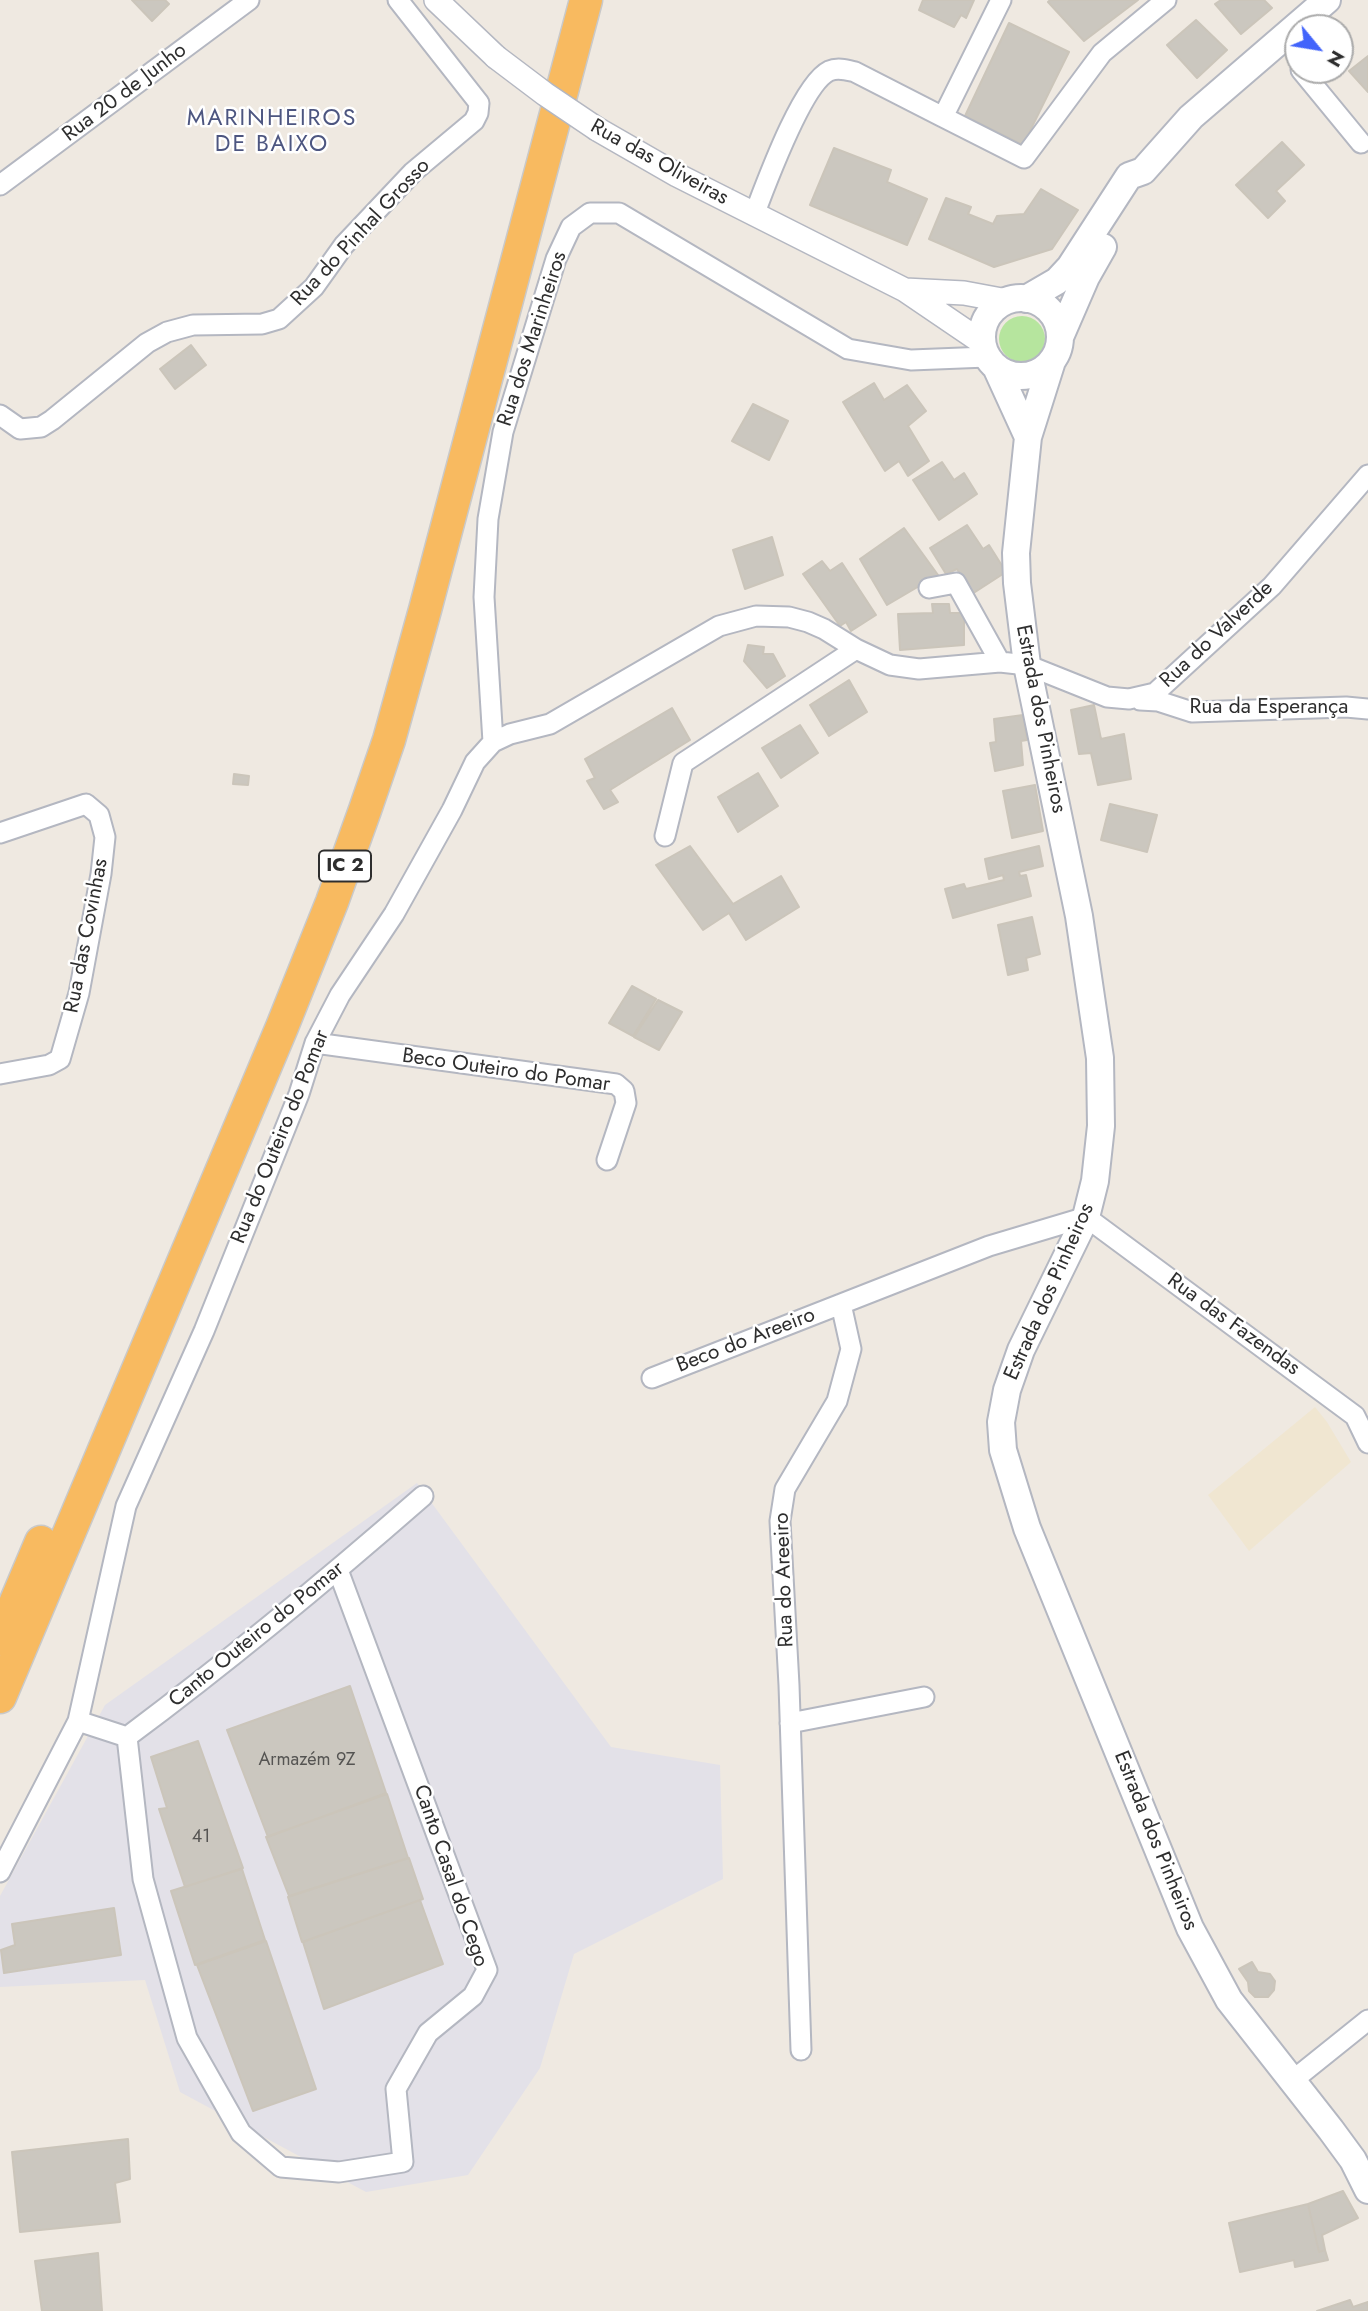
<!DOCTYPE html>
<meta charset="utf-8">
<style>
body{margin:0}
#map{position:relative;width:1368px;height:2311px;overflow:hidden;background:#efe9e1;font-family:Jost,sans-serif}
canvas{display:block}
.north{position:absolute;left:1284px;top:14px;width:70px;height:70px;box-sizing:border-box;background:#fff;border:2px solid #ababab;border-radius:50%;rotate:120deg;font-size:19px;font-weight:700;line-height:28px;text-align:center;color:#2e2e2e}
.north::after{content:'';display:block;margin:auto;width:24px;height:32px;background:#4264fb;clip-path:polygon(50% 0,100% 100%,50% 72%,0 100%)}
</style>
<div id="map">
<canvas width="1368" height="2311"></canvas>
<div class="north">N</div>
</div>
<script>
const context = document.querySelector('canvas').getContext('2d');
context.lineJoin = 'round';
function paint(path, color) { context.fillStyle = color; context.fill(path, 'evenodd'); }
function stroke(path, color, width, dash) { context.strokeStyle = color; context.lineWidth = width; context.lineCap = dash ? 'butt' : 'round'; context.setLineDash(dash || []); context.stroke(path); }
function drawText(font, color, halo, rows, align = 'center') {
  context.font = font + ' Jost,sans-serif'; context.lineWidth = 5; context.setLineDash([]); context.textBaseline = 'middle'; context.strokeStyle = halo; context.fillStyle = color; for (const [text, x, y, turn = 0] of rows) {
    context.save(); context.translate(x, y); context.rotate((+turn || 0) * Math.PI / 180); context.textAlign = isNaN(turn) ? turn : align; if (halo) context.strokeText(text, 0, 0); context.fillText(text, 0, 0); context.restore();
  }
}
paint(new Path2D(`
 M 417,1483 L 611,1747 L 720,1765 L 723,1879 L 574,1954 L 540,2068 L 468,2175 L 366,2192 L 180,2092 L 145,1980 L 0,1987 L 0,1896 L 105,1705 Z`), '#e3e1e8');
paint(new Path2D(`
 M 1315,1407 L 1327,1422 L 1351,1462 L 1249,1551 L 1208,1495 Z`), '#f0e6d1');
paint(new Path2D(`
 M999 339a23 23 0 1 1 46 0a23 23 0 1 1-46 0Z`), '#b6e59e');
const building = new Path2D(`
 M 132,0 L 165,0 L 169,4 L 152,21 Z
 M 923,0 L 974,0 L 966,18 L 961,15 L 954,27 L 919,10 Z
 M 1050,0 L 1138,0 L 1084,41 L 1048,2 Z
 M 1221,0 L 1264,0 L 1272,8 L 1241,34 L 1215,4 Z
 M 1196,20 L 1227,50 L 1197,78 L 1167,45 Z
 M 1009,23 L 1069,52 L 1023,145 L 965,116 Z
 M 1368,56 L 1368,92 L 1349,71 Z
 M 1282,142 L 1304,165 L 1276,191 L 1285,201 L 1268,218 L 1236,185 Z
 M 834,148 L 891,170 L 887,182 L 927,199 L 907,245 L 810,205 Z
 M 1041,189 L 1078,210 L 1052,249 L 994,267 L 929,239 L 946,198 L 971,207 L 968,214 L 993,224 L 997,216 L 1024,214 Z
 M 191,345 L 206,365 L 175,389 L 160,369 Z
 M 874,383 L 884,400 L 907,385 L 926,411 L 908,426 L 929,461 L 908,476 L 899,461 L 885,471 L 843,402 Z
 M 753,404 L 788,421 L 769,460 L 732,441 Z
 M 942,462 L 954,480 L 964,473 L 977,494 L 939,520 L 913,480 Z
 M 967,525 L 983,549 L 989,545 L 1006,572 L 972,594 L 957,569 L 946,574 L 930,548 Z
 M 904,528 L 938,575 L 887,605 L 860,559 Z
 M 772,537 L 783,575 L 745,589 L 733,550 Z
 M 822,561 L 830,571 L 842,563 L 876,615 L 851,631 L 846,622 L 840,626 L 803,574 Z
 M 932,604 L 949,604 L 950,613 L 964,613 L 964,645 L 900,650 L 898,614 L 933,613 Z
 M 748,645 L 764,647 L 763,654 L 773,654 L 785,676 L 767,688 L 744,661 Z
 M 849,680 L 867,712 L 829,736 L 810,705 Z
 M 1094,705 L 1101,739 L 1124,734 L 1131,779 L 1098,785 L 1091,753 L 1079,754 L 1071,710 Z
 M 672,708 L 690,740 L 610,790 L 618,802 L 604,809 L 587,781 L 595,778 L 585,759 Z
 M 1023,715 L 1027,740 L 1021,741 L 1023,765 L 995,771 L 990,743 L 996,742 L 994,719 Z
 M 800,725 L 818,753 L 781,778 L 762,748 Z
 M 758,773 L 778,806 L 738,832 L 718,797 Z
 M 234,774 L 249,776 L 248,785 L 233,784 Z
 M 1035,785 L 1043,831 L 1012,838 L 1003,791 Z
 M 1110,804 L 1157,815 L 1147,852 L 1101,840 Z
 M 690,846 L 733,904 L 781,876 L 799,907 L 746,940 L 729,913 L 703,930 L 656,865 Z
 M 1039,846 L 1043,866 L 1019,872 L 1020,876 L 1026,875 L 1031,896 L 953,918 L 945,889 L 964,884 L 966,889 L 1004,880 L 1003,875 L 989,879 L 985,859 Z
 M 1032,917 L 1040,954 L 1026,958 L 1028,970 L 1008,975 L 998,925 Z
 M 632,986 L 656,999 L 633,1036 L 609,1023 Z
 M 658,1000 L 682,1012 L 659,1050 L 634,1037 Z
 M 350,1686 L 386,1793 L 268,1837 L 227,1730 Z
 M 198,1741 L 243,1868 L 185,1887 L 159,1809 L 167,1808 L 151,1757 Z
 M 387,1794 L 408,1858 L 289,1896 L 266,1837 Z
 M 409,1858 L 423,1899 L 302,1942 L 288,1897 Z
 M 242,1869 L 265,1940 L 195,1965 L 171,1891 Z
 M 420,1900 L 443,1964 L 324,2009 L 303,1942 Z
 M 114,1908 L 121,1955 L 4,1973 L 1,1950 L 15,1945 L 12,1924 Z
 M 266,1941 L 316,2089 L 253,2111 L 197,1965 Z
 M 1252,1962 L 1258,1972 L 1270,1974 L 1275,1981 L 1274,1990 L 1268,1997 L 1255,1997 L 1249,1991 L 1248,1982 L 1239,1969 Z
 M 128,2139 L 130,2179 L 115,2183 L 120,2222 L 20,2232 L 12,2152 Z
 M 1343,2191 L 1358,2218 L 1322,2235 L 1325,2250 L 1319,2252 L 1308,2204 Z
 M 1308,2204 L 1319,2252 L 1325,2250 L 1328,2260 L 1295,2267 L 1294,2260 L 1240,2272 L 1229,2223 Z
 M 98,2253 L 102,2311 L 42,2311 L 35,2261 Z
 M 1350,2300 L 1353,2307 L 1368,2302 L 1368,2311 L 1317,2311 Z`);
paint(building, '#cbc7bf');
stroke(building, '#cbc5ba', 2);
const minor = new Path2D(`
 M 1301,70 L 1361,143
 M 943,117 L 1024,158 L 1102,53 L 1166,0
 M 0,185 L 249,0
 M 754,215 C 766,184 802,84 829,71 C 838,67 847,70 855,72 L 943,117 L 1001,0
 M 0,415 L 20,429 L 41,427 L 52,420 L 147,343 L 167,332 L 193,325 L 262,324 L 279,319 L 314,287 L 344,245 L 413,172 L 474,121 L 478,113 L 479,103 L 398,0
 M 929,588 L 956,583 L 1000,662
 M 1140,700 L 1158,701 L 1192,712 L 1346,707 L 1368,709
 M 493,742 L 484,597 L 488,519 L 503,432 L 556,259 L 571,227 L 590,213 L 619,213 L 848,349 L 911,360 L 987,357
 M 0,833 L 86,804 L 99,815 L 105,837 L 101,874 L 79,993 L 60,1059 L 49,1065 L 0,1074
 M 665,836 L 683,763 L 856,649
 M 315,1043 L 616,1084 L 624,1091 L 626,1103 L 607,1160
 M 652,1378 L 841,1304
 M 78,1721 L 127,1737 C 229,1661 327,1580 423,1496
 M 790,1723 L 924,1697
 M 127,1737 L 143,1879 L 187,2038 L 241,2133 L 281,2167 L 339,2172 L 403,2162 L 396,2089 L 428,2033 L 473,1996 L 487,1970 L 338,1570
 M 0,1872 L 78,1721 L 126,1506 L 204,1331 L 299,1094 L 315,1043 L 340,995 L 394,914 L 452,810 L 475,762 L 493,742 L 510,734 L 550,724 L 719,626 L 756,616 L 789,617 L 808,622 L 824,629 L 856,649 L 890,665 L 919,669 L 1000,662 L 1027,665 L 1107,697 L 1129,699 L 1155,693 L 1272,586 L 1368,475
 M 801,2050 L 789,1685 L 780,1521 L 785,1489 L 837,1401 L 851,1349 L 841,1304 L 989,1246 L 1086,1217 L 1355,1416 L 1368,1443
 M 1292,2081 L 1368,2020`);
const tertiary = new Path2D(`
 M 436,0 L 496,57
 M 597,129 L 677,175 L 905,290 L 983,343
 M 905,290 L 964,293 L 1007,301`);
const secondary = new Path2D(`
 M982 337a39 39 0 1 1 78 0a39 39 0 1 1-78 0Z
 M 1026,299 L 1057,281 L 1070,267 L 1129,176 L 1143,171 L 1191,117 L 1327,0
 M 1060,337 L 1086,277 L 1103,247
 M 1052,361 L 1028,437 L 1016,553 L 1017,583 L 1027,665 L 1079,916 L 1100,1058 L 1101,1126 L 1095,1181 L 1086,1217 L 1021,1350 L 1007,1390 L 1001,1422 L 1003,1450 L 1027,1528 L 1190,1928 L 1229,2000 L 1331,2130 L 1353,2160 L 1368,2190
 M 996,367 L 1028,437`);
const trunk = new Path2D(`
 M 0,1639 L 41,1542
 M 0,1697 L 282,1027 L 332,902 L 365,810 L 389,740 L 425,610 L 586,0`);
stroke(minor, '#b4b7c1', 23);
stroke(tertiary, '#b4b7c1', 26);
stroke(secondary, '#b4b7c1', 30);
stroke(trunk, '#c9c9c9', 35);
stroke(minor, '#fff', 19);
stroke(tertiary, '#fff', 23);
stroke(secondary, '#fff', 26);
stroke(trunk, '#f8ba60', 32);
const tertiaryBridge = new Path2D(`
 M 496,57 L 545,94 L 597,129`);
stroke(tertiaryBridge, '#b4b7c1', 26, []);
stroke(tertiaryBridge, '#fff', 23);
drawText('18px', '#555452', null, [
 ["Armazém 9Z",307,1761],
 ["41",201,1838]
]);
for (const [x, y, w] of [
 [345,866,52]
]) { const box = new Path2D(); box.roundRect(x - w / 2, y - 15.5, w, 31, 5); context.fillStyle = '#fff'; context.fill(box); stroke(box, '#2e2e2e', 2); }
drawText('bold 19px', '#2e2e2e', null, [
 ["IC 2",345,866]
]);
drawText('21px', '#2e2e2e', '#fff', [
 ["Rua 20 de Junho",125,93,-37],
 ["Rua das Oliveiras",659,163,29],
 ["Rua do Pinhal Grosso",361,233,-47],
 ["Rua dos Marinheiros",533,339,-72],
 ["Rua do Valverde",1217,635,-43],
 ["Rua da Esperança",1269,708],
 ["Estrada dos Pinheiros",1040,719,79],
 ["Rua das Covinhas",87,936,-79],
 ["Beco Outeiro do Pomar",506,1071,8],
 ["Rua do Outeiro do Pomar",281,1137,-68],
 ["Estrada dos Pinheiros",1050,1292,-66],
 ["Rua das Fazendas",1233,1325,36],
 ["Beco do Areeiro",746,1341,-21],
 ["Rua do Areeiro",785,1580,-92],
 ["Canto Outeiro do Pomar",257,1635,-39],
 ["Estrada dos Pinheiros",1155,1841,68],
 ["Canto Casal do Cego",450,1876,71]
]);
context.letterSpacing = '2px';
drawText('23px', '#4d5680', '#fff', [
 ["MARINHEIROS",272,119],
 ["DE BAIXO",272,145]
]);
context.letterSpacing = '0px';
</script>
